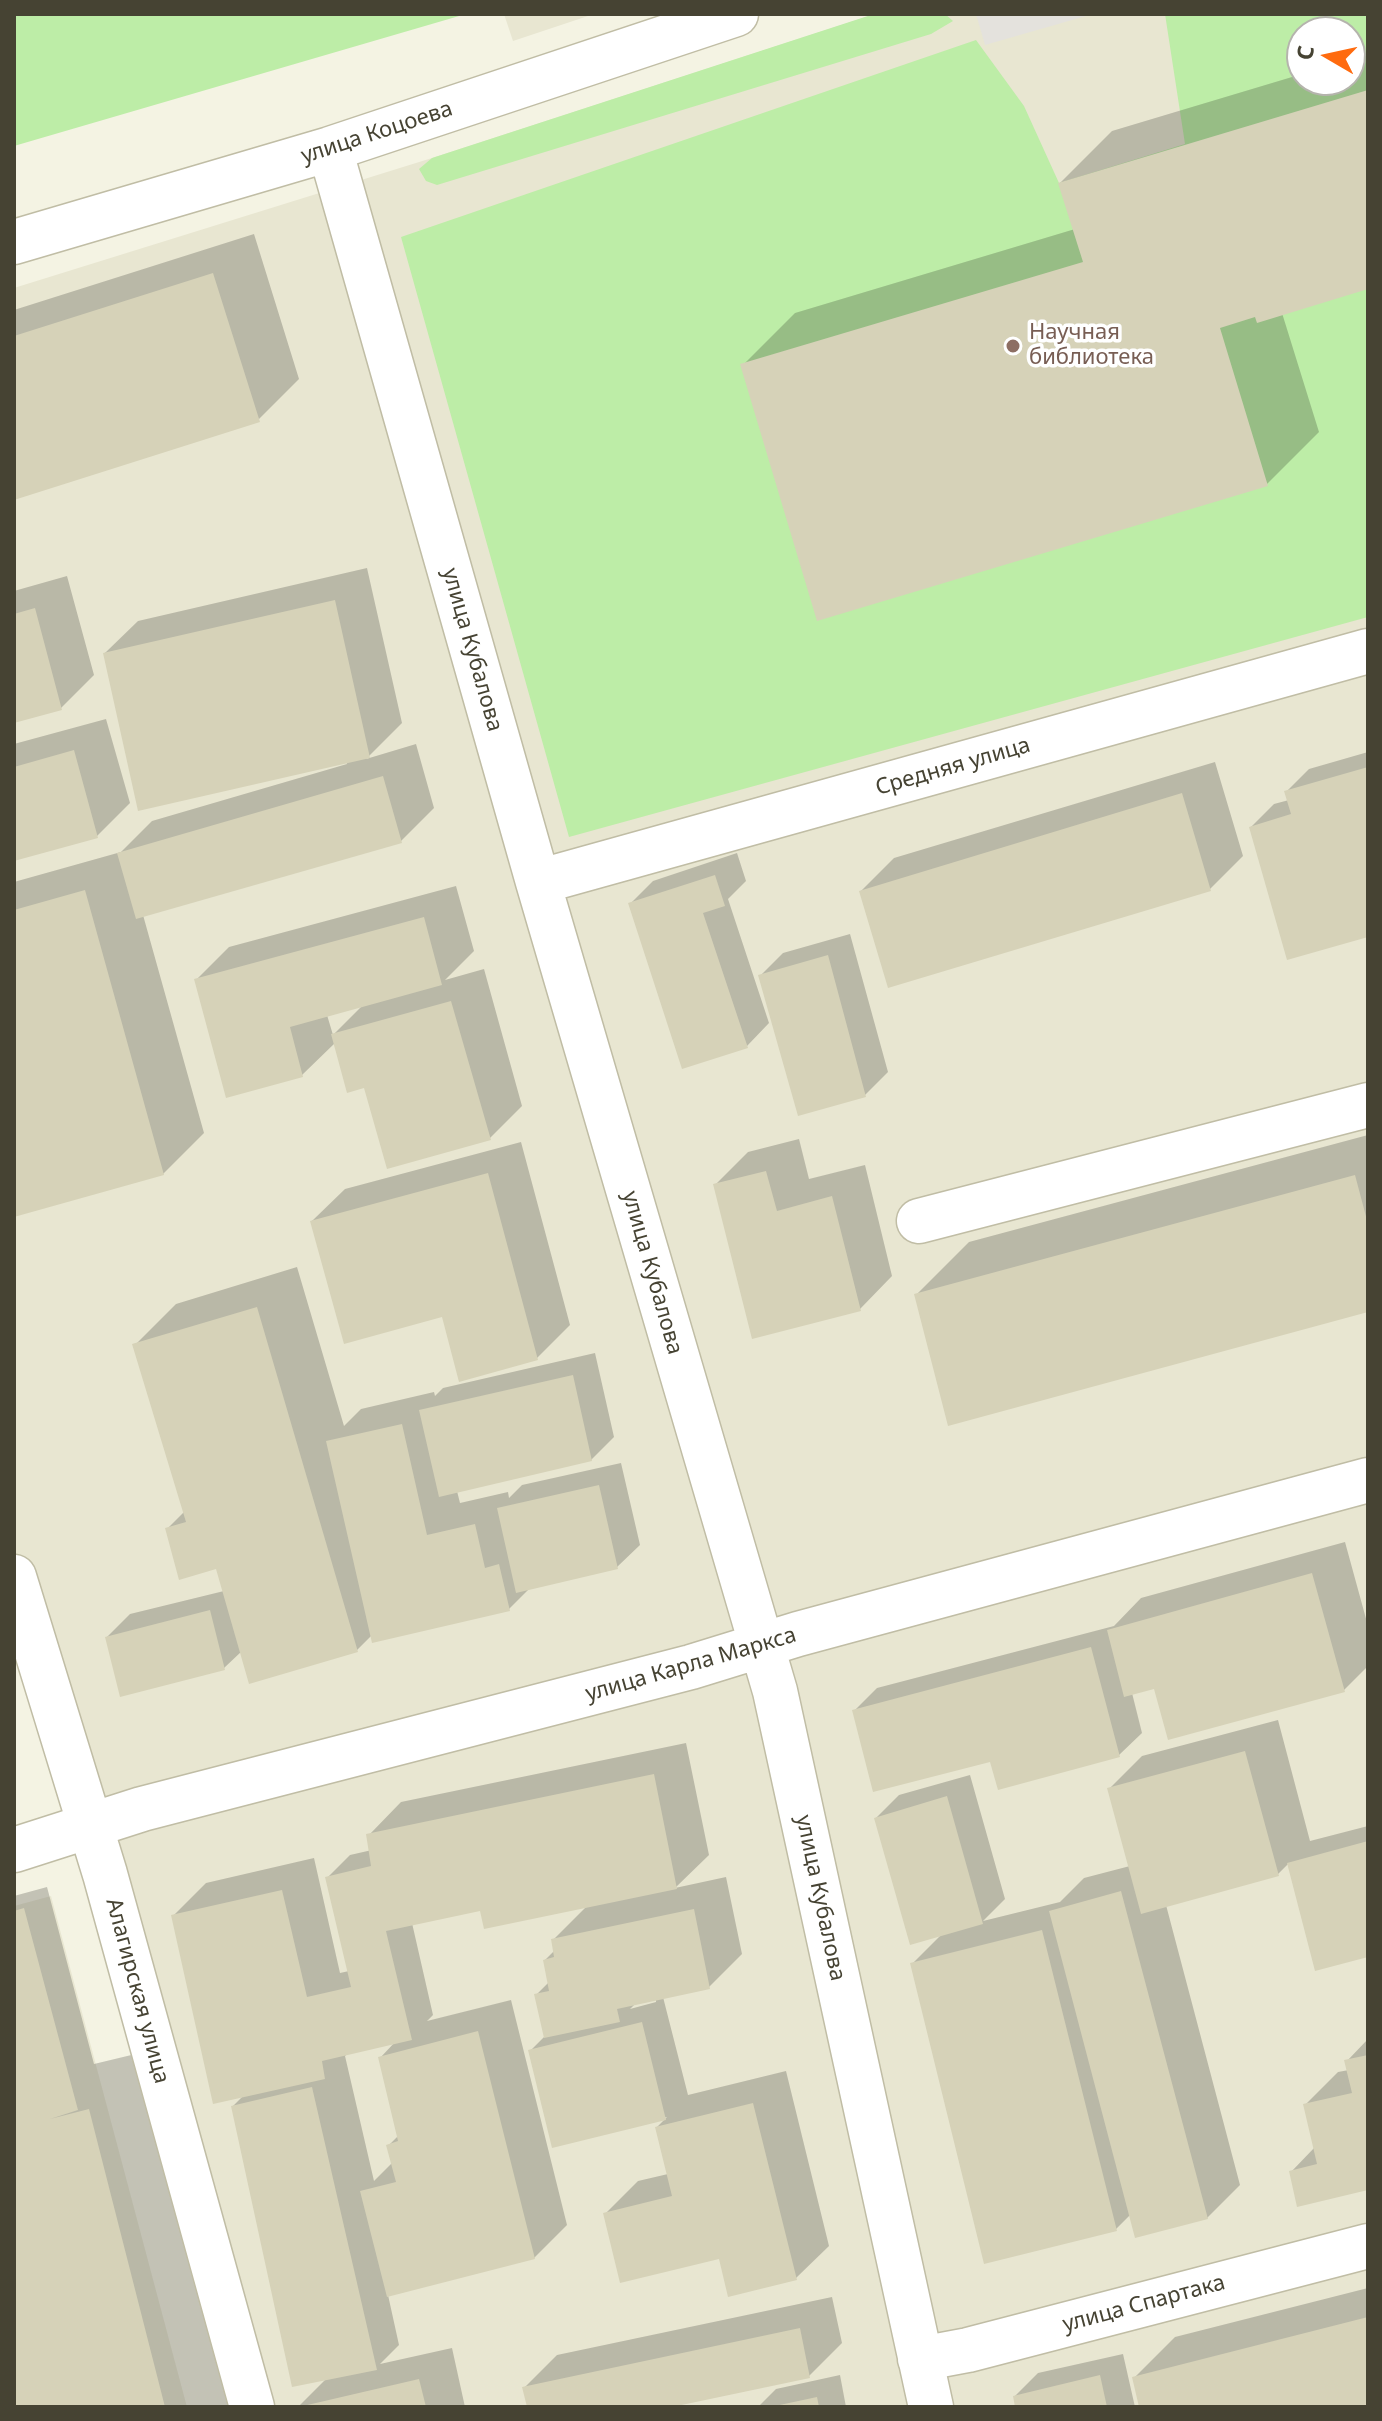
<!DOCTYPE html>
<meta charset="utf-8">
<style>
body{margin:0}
#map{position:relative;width:1382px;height:2421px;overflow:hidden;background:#f4f3e3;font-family:"Noto Sans",sans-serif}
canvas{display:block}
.frame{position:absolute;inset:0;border:16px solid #464333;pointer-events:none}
.north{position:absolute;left:1286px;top:16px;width:80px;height:80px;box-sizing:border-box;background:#fff;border:2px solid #b5b4ad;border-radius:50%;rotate:279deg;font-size:22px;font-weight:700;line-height:32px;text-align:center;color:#464333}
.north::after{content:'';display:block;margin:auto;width:28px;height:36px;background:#ff6b0f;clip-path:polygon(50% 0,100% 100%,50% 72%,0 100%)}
</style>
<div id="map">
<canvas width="1382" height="2421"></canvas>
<div class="frame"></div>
<div class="north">С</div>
</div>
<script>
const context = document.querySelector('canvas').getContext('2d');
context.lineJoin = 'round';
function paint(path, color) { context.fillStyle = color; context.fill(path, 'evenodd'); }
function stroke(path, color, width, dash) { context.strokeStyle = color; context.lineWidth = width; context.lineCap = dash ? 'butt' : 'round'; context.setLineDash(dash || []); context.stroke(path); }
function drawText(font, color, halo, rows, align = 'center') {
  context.font = font + ' "Noto Sans",sans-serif'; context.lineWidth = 7; context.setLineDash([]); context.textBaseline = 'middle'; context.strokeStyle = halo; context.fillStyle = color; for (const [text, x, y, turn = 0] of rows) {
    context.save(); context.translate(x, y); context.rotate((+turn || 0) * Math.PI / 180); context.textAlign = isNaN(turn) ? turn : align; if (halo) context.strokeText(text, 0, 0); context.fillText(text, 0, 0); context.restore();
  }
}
paint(new Path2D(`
 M 504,14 L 594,14 L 513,41 Z
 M 875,14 L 1368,14 L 1368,2407 L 256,2407 L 14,1572 L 14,288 L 432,158 ZM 1302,32 L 1350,32 L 1350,80 L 1302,80 Z
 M 51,1896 L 187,2407 L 14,2407 L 14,1906 Z`), '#e8e6d1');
paint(new Path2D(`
 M 14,14 L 466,14 L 14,146 Z
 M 874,14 L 945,14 L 953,21 L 931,34 L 437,185 L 426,181 L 419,169 L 432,158 Z
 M 1165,14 L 1368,14 L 1368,617 L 569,837 L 401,237 L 976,40 L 1024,106 L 1059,183 L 1185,144 ZM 1302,32 L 1350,32 L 1350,80 L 1302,80 Z`), '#bdeda7');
paint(new Path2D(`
 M 976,14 L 1093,14 L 985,45 Z`), '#e4e2dd');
paint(new Path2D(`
 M 1368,55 L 1368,287 L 1282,313 L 1319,432 L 1267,484 L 743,365 L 795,313 L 1075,229 L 1060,183 L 1112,131 L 1302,74 L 1302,80 L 1350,80 L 1350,60 Z
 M 254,234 L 299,379 L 258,420 L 14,498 L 14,310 Z
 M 367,568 L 402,723 L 366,759 L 416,744 L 434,808 L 401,841 L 143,915 L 204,1133 L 163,1174 L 14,1215 L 14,882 L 121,852 L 152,821 L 347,764 L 346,761 L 105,653 L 138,621 Z
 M 67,576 L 94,675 L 61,708 L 14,721 L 14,591 Z
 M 106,719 L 130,803 L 97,836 L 14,859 L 14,744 Z
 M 1368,752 L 1368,935 L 1251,827 L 1274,804 L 1289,800 L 1286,792 L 1309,769 Z
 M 1215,762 L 1243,856 L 1210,889 L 861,891 L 894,858 Z
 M 737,853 L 746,881 L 728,899 L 769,1023 L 747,1046 L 630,904 L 653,881 Z
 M 456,886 L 474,951 L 445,980 L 484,969 L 522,1106 L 490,1138 L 366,1086 L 336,1042 L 302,1075 L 196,980 L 229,947 ZM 363,1005 L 333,1035 L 327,1015 Z
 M 850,934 L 888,1072 L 865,1095 L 761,975 L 783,953 Z
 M 1368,1135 L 1368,1310 L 917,1294 L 969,1242 Z
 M 799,1139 L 809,1179 L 865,1165 L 892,1276 L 860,1309 L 715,1185 L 748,1152 Z
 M 521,1142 L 570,1325 L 537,1358 L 443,1315 L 312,1221 L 345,1189 Z
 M 297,1267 L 344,1426 L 361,1409 L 434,1392 L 435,1396 L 443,1388 L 595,1353 L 614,1437 L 591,1460 L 457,1491 L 460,1503 L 508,1492 L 509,1498 L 522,1485 L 621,1463 L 640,1545 L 617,1567 L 531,1587 L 509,1609 L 372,1635 L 357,1650 L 242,1651 L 224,1668 L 107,1637 L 130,1614 L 224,1591 L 217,1567 L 167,1529 L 185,1511 L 135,1345 L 176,1304 Z
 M 1345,1542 L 1368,1626 L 1368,1666 L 1344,1690 L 1155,1687 L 1132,1693 L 1142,1733 L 1119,1755 L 991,1759 L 854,1711 L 877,1688 L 1114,1626 L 1141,1598 Z
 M 1278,1720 L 1310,1841 L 1368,1826 L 1368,1955 L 1289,1863 L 1278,1874 L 1166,1905 L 1240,2185 L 1207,2218 L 1131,2214 L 1116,2229 L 912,1964 L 942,1934 L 876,1818 L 899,1795 L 970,1775 L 1005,1899 L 983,1921 L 1060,1902 L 1084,1878 L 1130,1866 L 1109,1789 L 1142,1756 Z
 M 686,1743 L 709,1855 L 675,1888 L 726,1877 L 742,1954 L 709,1987 L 663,1997 L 688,2095 L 786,2071 L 829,2246 L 796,2278 L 720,2256 L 605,2214 L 638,2181 L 668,2174 L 657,2127 L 667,2117 L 553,2146 L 531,2050 L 545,2036 L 536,1995 L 549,1982 L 545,1960 L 555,1950 L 553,1940 L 587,1906 L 482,1909 L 412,1923 L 433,2015 L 427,2021 L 511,2000 L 567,2225 L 534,2258 L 388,2295 L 399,2345 L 380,2364 L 452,2348 L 465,2407 L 298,2407 L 327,2378 L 233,2106 L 244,2095 L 173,1916 L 206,1883 L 314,1858 L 340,1973 L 349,1971 L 327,1878 L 350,1855 L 372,1850 L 369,1835 L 401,1802 ZM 656,1999 L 656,2002 L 630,2009 L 636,2003 ZM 396,2041 L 380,2058 L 399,2135 L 389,2145 L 393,2162 L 374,2181 L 345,2056 L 348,2053 Z
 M 47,1887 L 94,2064 L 148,2051 L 241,2407 L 17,2407 L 14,2396 L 14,1896 Z
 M 1368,2039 L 1368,2188 L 1291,2172 L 1315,2147 L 1305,2105 L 1338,2072 L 1349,2070 L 1347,2061 Z
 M 1368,2288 L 1368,2407 L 1141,2407 L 1134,2378 L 1175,2337 Z
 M 832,2297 L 842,2343 L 809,2376 L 662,2407 L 529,2407 L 525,2387 L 557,2355 Z
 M 1123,2354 L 1135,2407 L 1017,2407 L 1015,2396 L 1038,2373 Z
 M 840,2375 L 846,2407 L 758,2407 L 776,2389 Z`), '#0003');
paint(new Path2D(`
 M 1368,90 L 1368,289 L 1257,323 L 1255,317 L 1220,328 L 1268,486 L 817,621 L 740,364 L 1083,262 L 1058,183 Z
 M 213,273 L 260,422 L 14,500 L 14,336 Z
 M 335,600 L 370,758 L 138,811 L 103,653 Z
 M 35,608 L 62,710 L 14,723 L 14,614 Z
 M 74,750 L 98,838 L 14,861 L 14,767 Z
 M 1368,767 L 1368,937 L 1287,960 L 1249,827 L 1291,814 L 1284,791 Z
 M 383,776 L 402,843 L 136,919 L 117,853 Z
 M 1182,793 L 1211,891 L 888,988 L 859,891 Z
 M 715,875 L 725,906 L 703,913 L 748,1048 L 682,1069 L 628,903 Z
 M 85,890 L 164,1175 L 14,1217 L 14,910 Z
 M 424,917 L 442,985 L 290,1027 L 303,1077 L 226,1098 L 194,979 Z
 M 828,955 L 866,1097 L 798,1116 L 758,975 Z
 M 451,1001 L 491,1140 L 387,1169 L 364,1088 L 347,1093 L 331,1034 Z
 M 766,1171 L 777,1211 L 832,1196 L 861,1311 L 752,1339 L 713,1184 Z
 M 488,1173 L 538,1360 L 459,1382 L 442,1317 L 344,1344 L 310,1221 Z
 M 1355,1175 L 1368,1224 L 1368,1312 L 948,1426 L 914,1294 Z
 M 257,1307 L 358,1652 L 249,1684 L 216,1569 L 179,1580 L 165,1528 L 186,1522 L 132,1344 Z
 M 573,1375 L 592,1461 L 439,1497 L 419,1410 Z
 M 402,1424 L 427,1535 L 475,1524 L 485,1568 L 499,1564 L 510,1611 L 372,1643 L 326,1441 Z
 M 599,1485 L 618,1569 L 516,1593 L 497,1508 Z
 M 1312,1573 L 1345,1692 L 1168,1740 L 1154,1689 L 1124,1697 L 1107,1630 Z
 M 210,1610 L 225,1670 L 120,1697 L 105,1637 Z
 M 1091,1647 L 1120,1757 L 998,1790 L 990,1762 L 873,1792 L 852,1710 Z
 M 1245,1751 L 1279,1876 L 1141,1914 L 1107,1788 Z
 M 654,1774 L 677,1889 L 484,1929 L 480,1911 L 386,1931 L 412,2040 L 322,2061 L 325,2079 L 213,2104 L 171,1915 L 282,1890 L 307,1997 L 351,1987 L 325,1877 L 371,1866 L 366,1834 Z
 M 947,1796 L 983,1924 L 910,1945 L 874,1818 Z
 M 1368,1841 L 1368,1957 L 1315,1971 L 1287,1863 Z
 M 1121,1891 L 1208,2219 L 1135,2238 L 1049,1911 Z
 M 24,1908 L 78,2110 L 50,2119 L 89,2109 L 165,2407 L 14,2407 L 14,1911 Z
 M 694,1909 L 710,1989 L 617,2009 L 620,2022 L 544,2038 L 534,1994 L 549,1991 L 543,1960 L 554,1957 L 551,1939 Z
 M 1042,1930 L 1117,2231 L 984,2264 L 910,1963 Z
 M 642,2022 L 666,2120 L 552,2148 L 528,2050 Z
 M 478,2031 L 535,2259 L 387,2297 L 360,2191 L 396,2182 L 386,2145 L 398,2141 L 378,2057 Z
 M 1368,2055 L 1368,2190 L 1297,2207 L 1289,2171 L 1317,2164 L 1303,2104 L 1352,2093 L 1344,2060 Z
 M 312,2087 L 377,2370 L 292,2387 L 231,2106 Z
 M 753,2103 L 797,2280 L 728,2297 L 719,2259 L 620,2283 L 603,2213 L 672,2196 L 655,2127 Z
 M 1368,2317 L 1368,2407 L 1139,2407 L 1132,2377 Z
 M 800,2328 L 810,2378 L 672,2407 L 527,2407 L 522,2387 Z
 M 1100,2375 L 1107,2407 L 1015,2407 L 1013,2396 Z
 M 419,2379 L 426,2407 L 303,2407 L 303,2406 Z
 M 817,2397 L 819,2407 L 776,2407 L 775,2406 Z`), '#d6d2b8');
const minor = new Path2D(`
 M 330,149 L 538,882 L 775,1691 L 931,2407
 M 14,242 L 330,149 L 736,14
 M 538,882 L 1368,651
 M 919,1221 L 1368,1105
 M 14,1577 L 105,1874 L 252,2407
 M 14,1850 L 142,1809 L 691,1667 L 798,1634 L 1368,1480
 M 920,2359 L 968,2350 L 1368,2246`);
stroke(minor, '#c0bda5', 47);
stroke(minor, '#fff', 44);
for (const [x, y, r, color] of [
 [1013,346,8,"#8d6e63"]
]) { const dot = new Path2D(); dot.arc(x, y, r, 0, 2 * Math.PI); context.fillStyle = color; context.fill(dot); stroke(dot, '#fff', 3); }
drawText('22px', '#464333', '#fff', [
 ["улица Коцоева",377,133,-18],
 ["улица Кубалова",472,650,74],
 ["Средняя улица",953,767,-16],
 ["улица Кубалова",652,1273,74],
 ["улица Карла Маркса",691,1665,-16],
 ["улица Кубалова",820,1898,78],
 ["Алагирская улица",137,1991,75],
 ["улица Спартака",1144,2304,-15]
]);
drawText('22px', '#785e54', '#fff', [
 ["Научная",1029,333],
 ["библиотека",1029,358]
], 'left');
</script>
